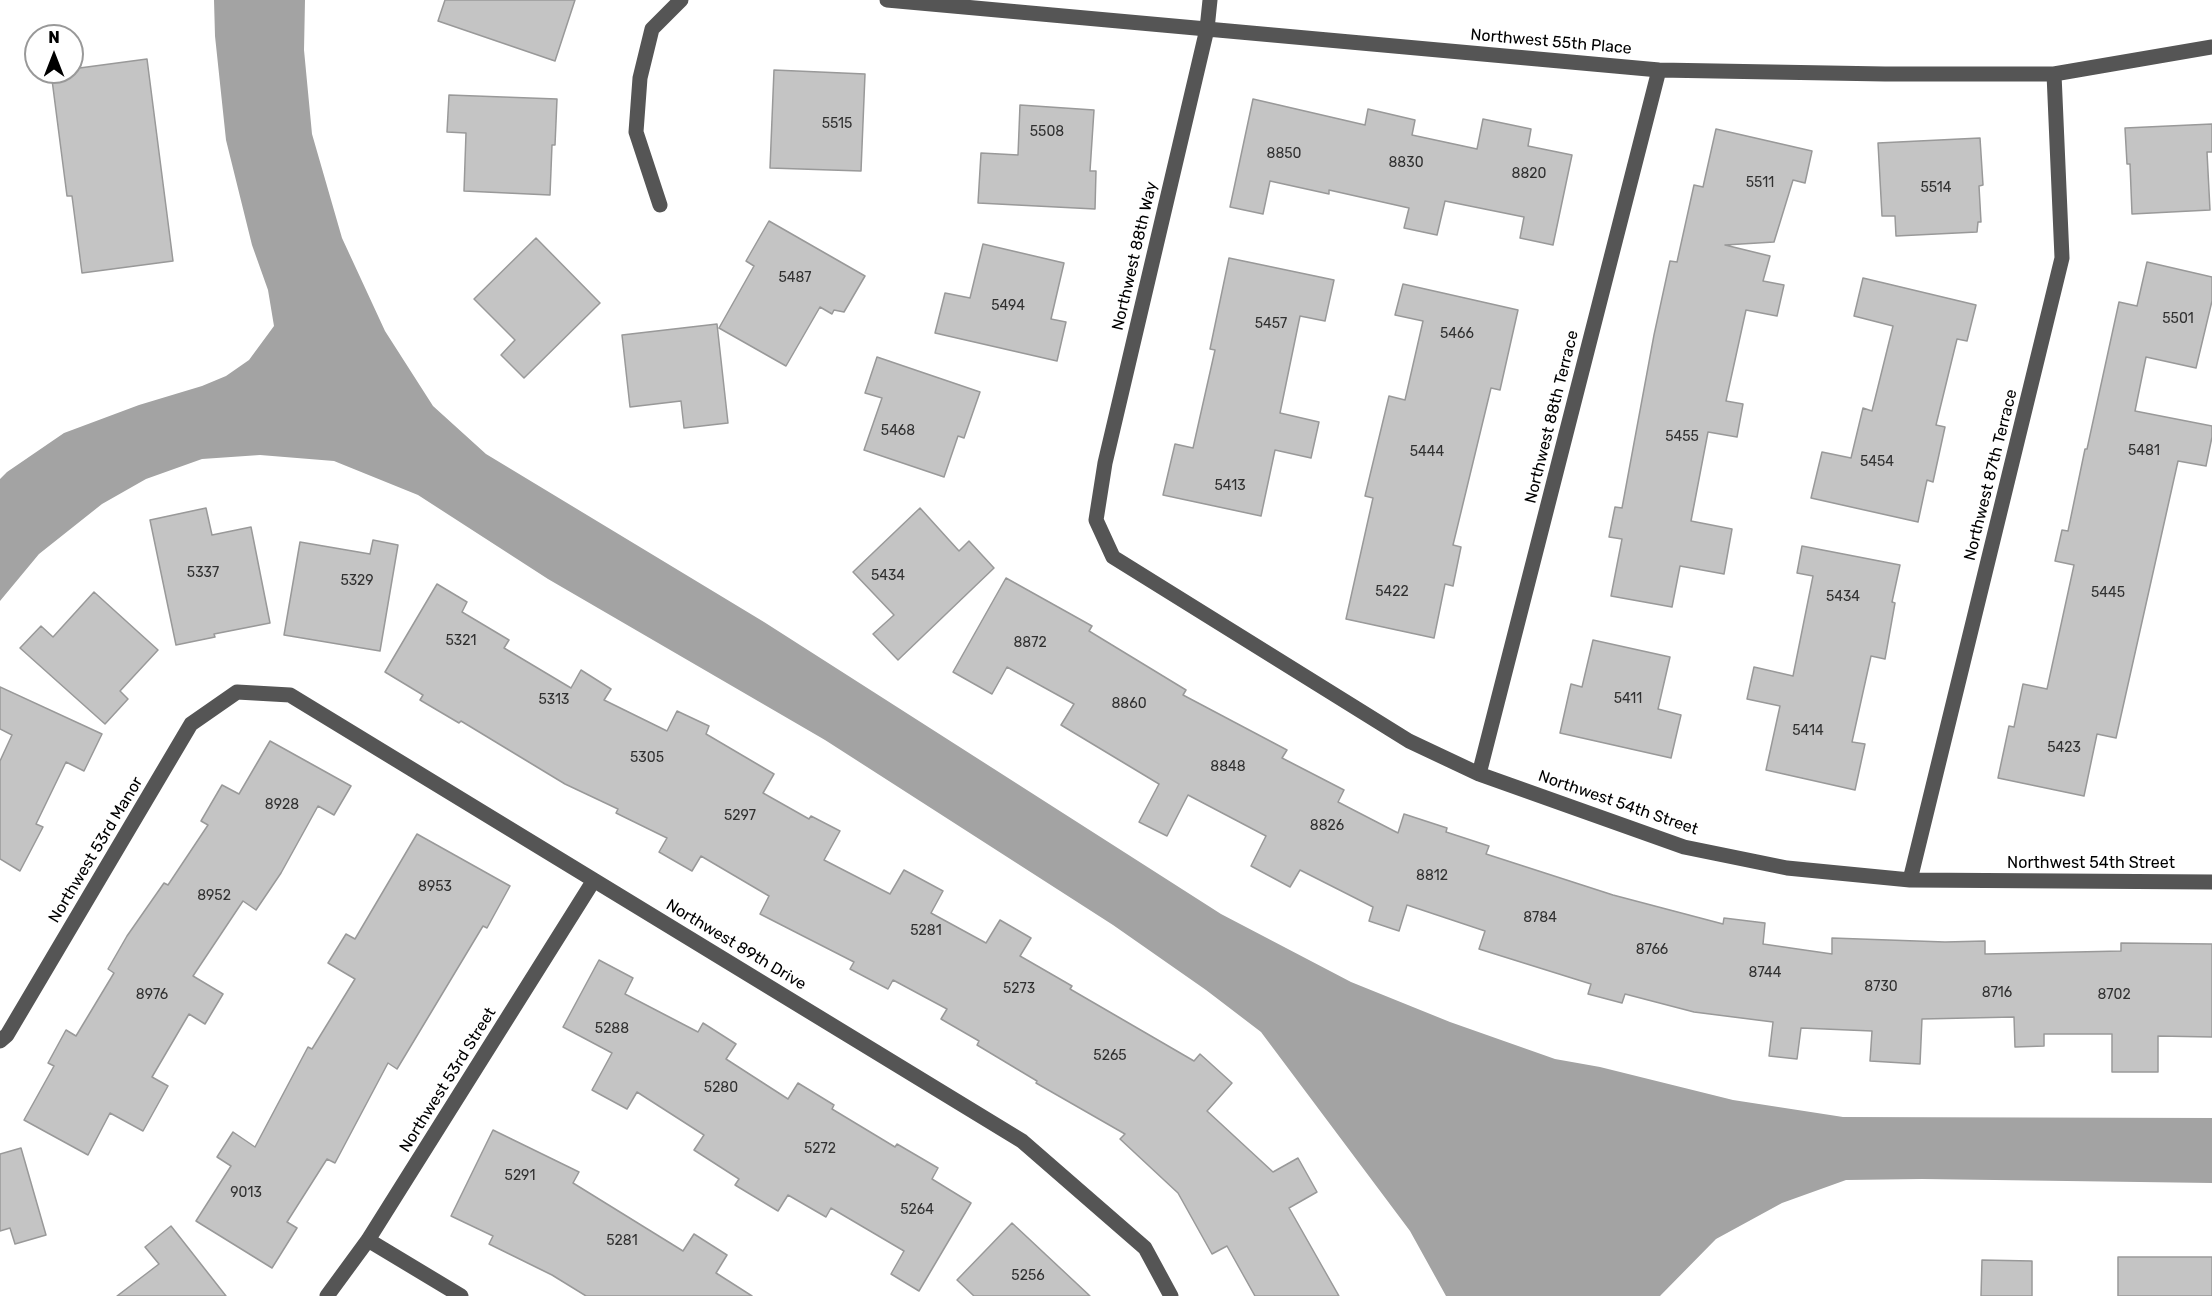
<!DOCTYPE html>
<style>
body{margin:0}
#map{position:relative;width:2212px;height:1296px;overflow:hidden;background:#fff;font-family:Rubik,sans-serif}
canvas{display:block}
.north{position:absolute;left:24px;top:24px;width:60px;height:60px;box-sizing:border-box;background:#fff;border:2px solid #999;border-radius:50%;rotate:0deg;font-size:16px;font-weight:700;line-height:24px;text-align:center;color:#000}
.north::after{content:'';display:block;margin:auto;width:21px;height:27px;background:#000;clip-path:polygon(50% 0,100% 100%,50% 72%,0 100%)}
</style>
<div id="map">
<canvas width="2212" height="1296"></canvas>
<div class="north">N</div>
</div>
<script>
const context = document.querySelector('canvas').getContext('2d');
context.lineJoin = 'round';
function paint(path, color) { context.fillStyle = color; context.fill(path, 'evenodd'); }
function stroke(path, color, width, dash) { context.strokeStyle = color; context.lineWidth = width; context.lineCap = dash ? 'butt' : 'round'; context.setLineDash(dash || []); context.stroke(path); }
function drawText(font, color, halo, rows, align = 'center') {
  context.font = font + ' Rubik,sans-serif'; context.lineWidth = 5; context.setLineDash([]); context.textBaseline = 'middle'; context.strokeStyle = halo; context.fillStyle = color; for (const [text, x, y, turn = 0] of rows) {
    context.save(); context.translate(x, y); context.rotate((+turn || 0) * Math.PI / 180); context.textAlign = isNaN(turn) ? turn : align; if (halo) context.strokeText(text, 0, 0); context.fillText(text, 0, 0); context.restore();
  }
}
paint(new Path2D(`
 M 214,0 L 305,0 L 304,50 L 312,134 L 342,238 L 385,331 L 433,406 L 486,454 L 764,622 L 1221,914 L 1351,982 L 1450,1022 L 1555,1059 L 1600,1067 L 1733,1100 L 1843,1117 L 2212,1118 L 2212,1183 L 1922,1179 L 1846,1180 L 1782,1203 L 1716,1239 L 1660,1296 L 1446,1296 L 1410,1231 L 1261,1032 L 1206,990 L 1113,925 L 825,740 L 548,579 L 418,495 L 334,461 L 260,455 L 202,459 L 146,479 L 102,504 L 39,554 L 0,601 L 0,479 L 7,472 L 64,433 L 139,405 L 202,386 L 226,376 L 249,360 L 274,326 L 268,290 L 252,245 L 226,140 L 215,36 Z`), '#a3a3a3');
const building = new Path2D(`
 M 445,0 L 575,0 L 555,61 L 438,21 Z
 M 147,59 L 173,261 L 82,273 L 72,196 L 67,196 L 51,72 L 72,72 L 72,69 Z
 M 774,70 L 865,74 L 861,171 L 770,168 Z
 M 449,95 L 557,99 L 555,145 L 552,145 L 550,195 L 464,191 L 466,133 L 447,132 Z
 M 1253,99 L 1365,125 L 1368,109 L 1415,120 L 1412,135 L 1477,149 L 1483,119 L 1531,129 L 1528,146 L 1572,155 L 1553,245 L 1520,238 L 1524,217 L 1445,201 L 1437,235 L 1404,228 L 1409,208 L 1329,190 L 1329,194 L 1270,181 L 1263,214 L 1230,207 Z
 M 1020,105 L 1094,110 L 1090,171 L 1096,171 L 1095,209 L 978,203 L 981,153 L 1018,155 Z
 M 2212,124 L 2212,152 L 2207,152 L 2210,210 L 2132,214 L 2130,164 L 2127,164 L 2125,128 Z
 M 1716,129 L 1812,151 L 1805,183 L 1793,180 L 1774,242 L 1725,245 L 1770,256 L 1763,281 L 1784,285 L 1777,316 L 1746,310 L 1726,401 L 1743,404 L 1737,437 L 1708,432 L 1691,521 L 1732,529 L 1724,574 L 1680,566 L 1672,607 L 1611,596 L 1622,539 L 1609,537 L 1615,507 L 1622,508 L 1654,335 L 1670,261 L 1677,262 L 1694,185 L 1703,187 Z
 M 1980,138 L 1983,185 L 1979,186 L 1981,222 L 1978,222 L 1977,232 L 1896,236 L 1895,216 L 1882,216 L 1878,143 Z
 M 769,221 L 865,276 L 844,312 L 834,310 L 832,314 L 820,307 L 786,366 L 719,328 L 754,266 L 746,261 Z
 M 536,238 L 600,303 L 524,378 L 501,355 L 515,340 L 474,299 Z
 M 983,244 L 1064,263 L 1051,319 L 1066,322 L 1057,361 L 935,333 L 945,293 L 970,298 Z
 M 1229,258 L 1334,280 L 1325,321 L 1300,316 L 1280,413 L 1319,422 L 1311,458 L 1275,450 L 1261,516 L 1163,495 L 1175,444 L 1193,448 L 1215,350 L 1210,349 Z
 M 2147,262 L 2212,277 L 2212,301 L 2196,368 L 2146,357 L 2135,411 L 2212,426 L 2212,437 L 2206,466 L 2178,461 L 2116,738 L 2097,734 L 2084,796 L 1998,778 L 2009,726 L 2014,727 L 2023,684 L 2047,689 L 2074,565 L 2055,561 L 2062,530 L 2068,531 L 2085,449 L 2087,449 L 2119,302 L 2137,306 Z
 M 1863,278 L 1976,305 L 1967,341 L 1957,339 L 1936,425 L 1945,427 L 1933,482 L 1927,480 L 1918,522 L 1811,498 L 1822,452 L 1851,458 L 1863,408 L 1872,411 L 1893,326 L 1854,316 Z
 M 1403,284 L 1518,310 L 1500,390 L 1491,388 L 1453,545 L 1461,547 L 1453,586 L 1445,584 L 1434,638 L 1346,619 L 1373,498 L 1365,496 L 1389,396 L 1405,400 L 1423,321 L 1395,315 Z
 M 717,324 L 728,423 L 684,428 L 681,401 L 630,407 L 622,335 Z
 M 877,357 L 980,392 L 964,438 L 958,436 L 944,477 L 864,450 L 882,398 L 865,393 Z
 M 206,508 L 212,535 L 251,527 L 270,623 L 214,634 L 215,637 L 176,645 L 150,520 Z
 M 920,508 L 959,551 L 969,541 L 994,568 L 898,660 L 873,634 L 894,615 L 853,572 Z
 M 373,540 L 398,545 L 380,651 L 284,635 L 300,542 L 370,554 Z
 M 1802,546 L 1900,565 L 1892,602 L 1895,603 L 1885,659 L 1871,656 L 1852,742 L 1865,744 L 1855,790 L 1766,770 L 1780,706 L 1747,699 L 1754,667 L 1793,676 L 1813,576 L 1797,573 Z
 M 1006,578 L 1092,626 L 1089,631 L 1186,690 L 1183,695 L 1287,750 L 1282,758 L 1344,790 L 1338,802 L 1398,833 L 1404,814 L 1447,828 L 1446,832 L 1489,846 L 1486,854 L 1613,895 L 1723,924 L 1724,918 L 1765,923 L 1763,944 L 1832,954 L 1832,938 L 1945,942 L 1985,941 L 1985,954 L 2121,951 L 2121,943 L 2212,944 L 2212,1037 L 2158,1036 L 2158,1072 L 2112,1072 L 2112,1034 L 2044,1034 L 2044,1046 L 2015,1047 L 2014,1017 L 1922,1019 L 1920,1064 L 1870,1061 L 1872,1031 L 1801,1028 L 1797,1059 L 1769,1056 L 1773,1022 L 1694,1012 L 1625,994 L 1622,1003 L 1588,994 L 1591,984 L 1479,949 L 1485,931 L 1407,905 L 1399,931 L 1369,921 L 1373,907 L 1300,870 L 1290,887 L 1251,866 L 1266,836 L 1188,795 L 1167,836 L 1139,822 L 1159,784 L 1061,725 L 1074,704 L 1007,667 L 992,694 L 953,672 Z
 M 437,584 L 467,602 L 462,612 L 509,640 L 504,648 L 571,688 L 581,670 L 611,689 L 604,700 L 667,731 L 677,711 L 709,726 L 706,734 L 774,774 L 763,793 L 809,819 L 811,816 L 840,831 L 824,860 L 890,894 L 904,870 L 943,891 L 931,913 L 986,943 L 1000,920 L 1031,938 L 1020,956 L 1072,986 L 1070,989 L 1194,1061 L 1200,1054 L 1232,1083 L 1207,1111 L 1273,1172 L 1298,1158 L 1317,1192 L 1289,1208 L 1339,1296 L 1255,1296 L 1227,1246 L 1212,1254 L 1178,1193 L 1120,1139 L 1125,1134 L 1036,1083 L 1037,1081 L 977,1045 L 979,1041 L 941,1019 L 947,1009 L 893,980 L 888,989 L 850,969 L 854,962 L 760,914 L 769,896 L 701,856 L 692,871 L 659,852 L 667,838 L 616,813 L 618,809 L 565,784 L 461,721 L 459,723 L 420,700 L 423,695 L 385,672 Z
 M 94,592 L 158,650 L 120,691 L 128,699 L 105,724 L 20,648 L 41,626 L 53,637 Z
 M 1593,640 L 1670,657 L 1658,709 L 1681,715 L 1671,758 L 1560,733 L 1571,684 L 1582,687 Z
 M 0,687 L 102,734 L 84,771 L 66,762 L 36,824 L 43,827 L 20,871 L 0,859 L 0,761 L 12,735 L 0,729 Z
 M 270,741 L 351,786 L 334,815 L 318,806 L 281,873 L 256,910 L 243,901 L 193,976 L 223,994 L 205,1024 L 189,1014 L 152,1077 L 168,1086 L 143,1131 L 110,1113 L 88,1155 L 24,1120 L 54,1066 L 48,1063 L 66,1030 L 76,1036 L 114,973 L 108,969 L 127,936 L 164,883 L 168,885 L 208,825 L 201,821 L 222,785 L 239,794 Z
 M 417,834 L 510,886 L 487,928 L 483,926 L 397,1069 L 388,1063 L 335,1163 L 327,1159 L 287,1222 L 297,1228 L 272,1268 L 196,1221 L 231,1166 L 217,1157 L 233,1132 L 255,1147 L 308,1047 L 312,1049 L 355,979 L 328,963 L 346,934 L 355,939 Z
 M 599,960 L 633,978 L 625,994 L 698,1032 L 703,1023 L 736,1044 L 726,1059 L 788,1099 L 798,1083 L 834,1105 L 832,1109 L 895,1147 L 897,1144 L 938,1168 L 932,1179 L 971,1203 L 919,1291 L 891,1274 L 904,1251 L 831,1208 L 826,1217 L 788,1195 L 778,1211 L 735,1185 L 739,1179 L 694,1150 L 704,1135 L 637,1092 L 627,1109 L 592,1090 L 612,1053 L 563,1027 Z
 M 493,1130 L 579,1172 L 573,1183 L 683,1251 L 694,1234 L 727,1255 L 716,1273 L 752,1296 L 586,1296 L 552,1275 L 489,1244 L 493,1236 L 451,1216 Z
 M 21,1148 L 46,1235 L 15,1244 L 10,1228 L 0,1231 L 0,1154 Z
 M 1012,1223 L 1090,1296 L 974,1296 L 957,1280 Z
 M 171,1226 L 226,1296 L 117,1296 L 159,1264 L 145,1247 Z
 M 2118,1257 L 2212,1257 L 2212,1296 L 2118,1296 Z
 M 1982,1260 L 2032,1261 L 2032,1296 L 1981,1296 Z`);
paint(building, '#c4c4c4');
stroke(building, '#999', 1.5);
stroke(new Path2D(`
 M 887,0 L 1659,70 L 1885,74 L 2054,74 L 2212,47
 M 1210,0 L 1207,29 L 1105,463 L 1096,520 L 1113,557 L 1409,741 L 1479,774 L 1684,847 L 1787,868 L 1910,880 L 2212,882
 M 660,205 L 636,132 L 640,78 L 652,29 L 681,0
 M 1479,774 L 1659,70
 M 1910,880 L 2062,258 L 2054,74
 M 0,1041 L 7,1035 L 191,724 L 237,692 L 290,695 L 1022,1141 L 1145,1248 L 1171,1296
 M 368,1240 L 461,1296
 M 327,1296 L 368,1240 L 594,880`), '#555', 15);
drawText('14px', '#313131', null, [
 ["5515",837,124],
 ["5508",1047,132],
 ["8850",1284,154],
 ["8830",1406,163],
 ["8820",1529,174],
 ["5511",1760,183],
 ["5514",1936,188],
 ["5487",795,278],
 ["5494",1008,306],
 ["5501",2178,319],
 ["5457",1271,324],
 ["5466",1457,334],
 ["5468",898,431],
 ["5455",1682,437],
 ["5481",2144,451],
 ["5444",1427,452],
 ["5454",1877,462],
 ["5413",1230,486],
 ["5337",203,573],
 ["5434",888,576],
 ["5329",357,581],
 ["5422",1392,592],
 ["5445",2108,593],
 ["5434",1843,597],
 ["5321",461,641],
 ["8872",1030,643],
 ["5411",1628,699],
 ["5313",554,700],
 ["8860",1129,704],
 ["5414",1808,731],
 ["5423",2064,748],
 ["5305",647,758],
 ["8848",1228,767],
 ["8928",282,805],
 ["5297",740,816],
 ["8826",1327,826],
 ["8812",1432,876],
 ["8953",435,887],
 ["8952",214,896],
 ["8784",1540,918],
 ["5281",926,931],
 ["8766",1652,950],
 ["8744",1765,973],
 ["8730",1881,987],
 ["5273",1019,989],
 ["8716",1997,993],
 ["8976",152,995],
 ["8702",2114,995],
 ["5288",612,1029],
 ["5265",1110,1056],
 ["5280",721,1088],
 ["5272",820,1149],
 ["5291",520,1176],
 ["9013",246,1193],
 ["5264",917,1210],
 ["5281",622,1241],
 ["5256",1028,1276]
]);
drawText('16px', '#000', '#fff', [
 ["Northwest 55th Place",1551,42,5],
 ["Northwest 88th Way",1135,256,-77],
 ["Northwest 88th Terrace",1552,417,-76],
 ["Northwest 87th Terrace",1991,475,-76],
 ["Northwest 54th Street",1618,803,19],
 ["Northwest 53rd Manor",96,850,-59],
 ["Northwest 54th Street",2091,863],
 ["Northwest 89th Drive",736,945,31],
 ["Northwest 53rd Street",448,1080,-58]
]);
</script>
